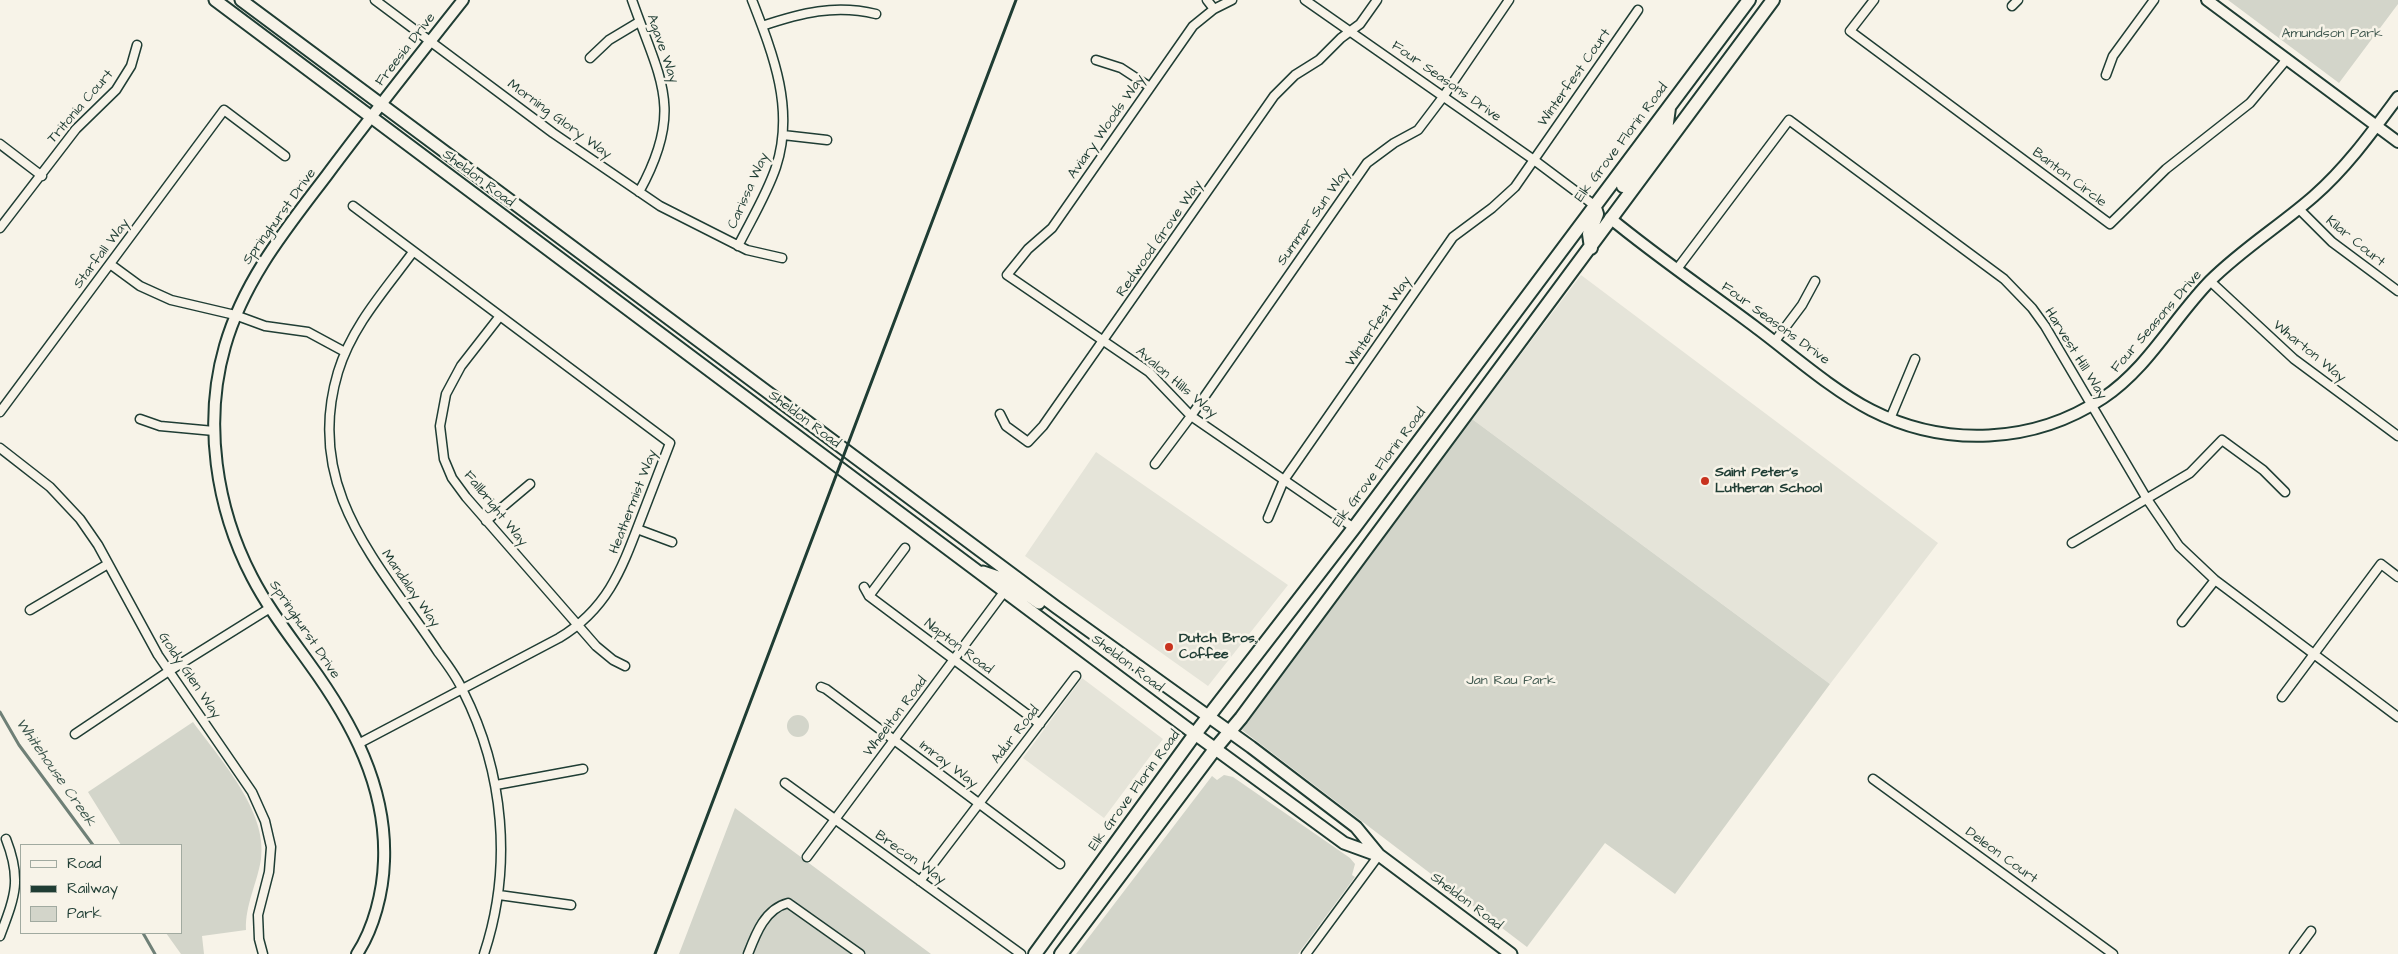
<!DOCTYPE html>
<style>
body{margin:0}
#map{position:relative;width:2398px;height:954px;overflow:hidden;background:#f7f3e8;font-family:"Architects Daughter",sans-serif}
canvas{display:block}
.legend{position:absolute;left:20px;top:844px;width:162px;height:90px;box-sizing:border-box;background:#f7f3e8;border:1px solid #a1aaa0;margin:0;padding:6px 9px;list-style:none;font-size:15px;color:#1f3d34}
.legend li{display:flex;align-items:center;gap:10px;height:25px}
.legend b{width:25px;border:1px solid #a1aaa0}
</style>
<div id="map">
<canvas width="2398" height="954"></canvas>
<ul class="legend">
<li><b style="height:6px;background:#f7f3e8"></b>Road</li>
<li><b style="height:6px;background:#1f3d34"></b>Railway</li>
<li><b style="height:14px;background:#d3d5ca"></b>Park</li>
</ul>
</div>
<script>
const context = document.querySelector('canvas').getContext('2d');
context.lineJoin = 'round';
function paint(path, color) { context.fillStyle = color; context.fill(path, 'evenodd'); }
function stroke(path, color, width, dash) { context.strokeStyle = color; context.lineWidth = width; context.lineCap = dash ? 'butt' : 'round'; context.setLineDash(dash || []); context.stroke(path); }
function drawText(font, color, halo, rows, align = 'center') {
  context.font = font + ' "Architects Daughter",sans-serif'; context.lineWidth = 5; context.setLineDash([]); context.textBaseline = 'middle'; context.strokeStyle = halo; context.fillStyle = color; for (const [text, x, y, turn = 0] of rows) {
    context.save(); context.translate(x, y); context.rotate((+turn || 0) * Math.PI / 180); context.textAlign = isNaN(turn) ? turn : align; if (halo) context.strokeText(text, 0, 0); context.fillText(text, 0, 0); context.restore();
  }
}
paint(new Path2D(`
 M 1581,275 L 1938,543 L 1830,684 L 1472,419 Z
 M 1096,452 L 1288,585 L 1208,686 L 1025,556 Z
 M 1082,678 L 1163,739 L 1104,818 L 1023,758 Z`), '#e5e4d9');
paint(new Path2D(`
 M 2228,0 L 2398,0 L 2398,4 L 2339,83 Z
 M 1472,419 L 1830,684 L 1675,894 L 1605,843 L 1527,947 L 1242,730 Z
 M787 726a11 11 0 1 1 22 0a11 11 0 1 1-22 0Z
 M 193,722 C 219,758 268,811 261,859 C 257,884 245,905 246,930 L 202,936 L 204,954 L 181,954 L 166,933 L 181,933 L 181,845 L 121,845 L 88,792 Z
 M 1224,775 L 1233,777 L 1350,858 L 1355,864 L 1352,875 L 1355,877 L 1298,954 L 1076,954 L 1212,776 L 1217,780 Z
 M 735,808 L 931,954 L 679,954 Z`), '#d3d5ca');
stroke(new Path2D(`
 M 0,712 L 19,745 L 93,845
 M 143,933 L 155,954`), '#6f8077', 3);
const minor = new Path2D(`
 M 375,0 L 553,133 L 660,206 L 747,250 L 782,258
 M 632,0 C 660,80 685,109 639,192
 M 1207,0 L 1214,9
 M 1232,0 L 1214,9 L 1193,26 L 1052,228 L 1028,249 L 1007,275 L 1149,372 L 1191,416 L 1354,528
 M 1305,0 L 1534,160 L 1594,205
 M 1874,0 L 1850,31 L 2110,224 L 2166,169 L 2250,103 L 2287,59
 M 2012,6 L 2018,0
 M 762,26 C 801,13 835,4 876,14
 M 590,58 L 609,40 L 639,22
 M 1096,60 L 1121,68 L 1150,87
 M 2106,75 L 2113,56 L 2154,0
 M 783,135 L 827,140
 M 0,144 L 42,176
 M 353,206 L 670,443 C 660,469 650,495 640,521 C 621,571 607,609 559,638 L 358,744
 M 2299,209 L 2332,242 L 2398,291
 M 0,228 L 76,129 L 116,90 L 131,66 L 137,45
 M 738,246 C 751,220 767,194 776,167 C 795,109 773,54 752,0
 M 413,252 C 385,290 352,326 338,372 C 303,489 379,563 438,652 C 447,664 457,677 463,691 C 504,772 513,867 484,954
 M 110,264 L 140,286 L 171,300 L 235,315 L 265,326 L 308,332 L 345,352
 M 1677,269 L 1789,120 L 2004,279 L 2032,308 L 2045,326 L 2147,499 L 2179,546 L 2215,580 L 2398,717
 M 2210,281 L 2294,359 L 2398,436
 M 500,316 L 461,366 L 446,394 L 440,426 L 444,459 L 452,478 L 466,497 L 596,646 L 613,660 L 625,666
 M 1775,341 L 1802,305 L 1815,281
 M 0,412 L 224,110 L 285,156
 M 1000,414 L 1006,426 L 1028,442 L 1043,426 L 1274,96 L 1295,75 L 1319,60 L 1341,38 L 1360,24 L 1377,0
 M 140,419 L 160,426 L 214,431
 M 1890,419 L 1915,359
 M 0,448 L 50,487 L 80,519 L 98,545 L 158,655 L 252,792 L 265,821 L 271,847 L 269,872 L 258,915 L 259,939 L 263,954
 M 1155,464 L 1191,416 L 1367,163 L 1394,143 L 1418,130 L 1443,97 L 1509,0
 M 1268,518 L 1284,480 L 1453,237 L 1492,208 L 1515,187 L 1638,10
 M 486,521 L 530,484
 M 637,529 L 672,542
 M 2072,543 L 2190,473 L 2222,440 L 2263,470 L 2285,492
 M 864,587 L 869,596 L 1040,724
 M 869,596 L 905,548
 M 30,610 L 108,564
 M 2182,622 L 2215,580
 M 821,687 L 826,689 L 1060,864
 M 2282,697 L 2381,564 L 2398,577
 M 75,734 L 169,671 L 270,608
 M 1873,779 L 2113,954
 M 785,783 L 1021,954
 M 496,785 L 583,769
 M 807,857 L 1004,592
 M 920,881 L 1076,676
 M 499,895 L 571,905
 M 0,936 C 15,896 22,880 6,839
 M 748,954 C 756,933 765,909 788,903 L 860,954
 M 1306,954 L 1379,855
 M 2294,954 L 2311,931`);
const tertiary = new Path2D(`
 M 2207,0 L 2398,142
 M 1610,218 C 1656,256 1706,290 1754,326 C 1789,352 1832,390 1871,410 C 1945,448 2034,444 2103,398 C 2148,368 2173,319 2210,281 C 2242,249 2281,225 2314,196 C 2347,167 2372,132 2398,97
 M 357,954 C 374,928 383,892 384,861 C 387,787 352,722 309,663 C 289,635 268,608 252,577 C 216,508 203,422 225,346 C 244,280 286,229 327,175 C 371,116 417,58 463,0`);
const secondary = new Path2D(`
 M 215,0 L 1195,734 L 1344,843 L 1377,855
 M 241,0 L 1056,607 L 1251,747 L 1356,827 L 1379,855 L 1511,954
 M 983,572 L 1007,580 L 1039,603`);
const primary = new Path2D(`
 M 1623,186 L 1666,130 L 1669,108
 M 1591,248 L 1589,234 L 1597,214 L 1594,205
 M 1035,954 L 1195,734 L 1354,528 L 1749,0
 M 1061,954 L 1215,749 L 1241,718 L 1773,0`);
stroke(minor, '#1f3d34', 11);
stroke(tertiary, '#1f3d34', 14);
stroke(secondary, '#1f3d34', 15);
stroke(primary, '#1f3d34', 16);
stroke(minor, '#f7f3e8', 8);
stroke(tertiary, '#f7f3e8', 10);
stroke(secondary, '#f7f3e8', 11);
stroke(primary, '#f7f3e8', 12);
stroke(new Path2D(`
 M 655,954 L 1016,0`), '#1f3d34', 3);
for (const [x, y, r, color] of [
 [1705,481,5,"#c8321e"],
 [1169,647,5,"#c8321e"]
]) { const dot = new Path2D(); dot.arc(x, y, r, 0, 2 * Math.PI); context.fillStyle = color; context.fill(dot); stroke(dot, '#f7f3e8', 2); }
drawText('14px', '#435b52', '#f7f3e8', [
 ["Amundson Park",2332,34],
 ["Jan Rau Park",1511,681]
]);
drawText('14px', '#1f3d34', '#f7f3e8', [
 ["Agave Way",662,49,71],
 ["Freesia Drive",406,50,-52],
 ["Winterfest Court",1575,78,-55],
 ["Four Seasons Drive",1446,82,35],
 ["Tritonia Court",81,107,-49],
 ["Morning Glory Way",559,120,36],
 ["Aviary Woods Way",1107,127,-55],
 ["Elk Grove Florin Road",1622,143,-53],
 ["Banton Circle",2069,178,37],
 ["Sheldon Road",478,179,37],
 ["Carissa Way",749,191,-66],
 ["Springhurst Drive",280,217,-54],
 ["Summer Sun Way",1314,217,-55],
 ["Redwood Grove Way",1160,239,-55],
 ["Kilar Court",2355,242,39],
 ["Starfall Way",102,254,-53],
 ["Winterfest Way",1379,322,-56],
 ["Four Seasons Drive",2157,322,-49],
 ["Four Seasons Drive",1775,324,36],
 ["Wharton Way",2309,352,39],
 ["Harvest Hill Way",2075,354,58],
 ["Avalon Hills Way",1176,383,40],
 ["Sheldon Road",804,420,37],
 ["Elk Grove Florin Road",1380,468,-53],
 ["Heathermist Way",634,502,-69],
 ["Fallbright Way",495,509,51],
 ["Mandalay Way",410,589,55],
 ["Springhurst Drive",304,630,56],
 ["Napton Road",958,647,37],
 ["Sheldon Road",1127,664,37],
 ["Goldy Glen Way",189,676,56],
 ["Wheelton Road",896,717,-53],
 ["Adur Road",1016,735,-52],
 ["Imray Way",948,765,37],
 ["Elk Grove Florin Road",1135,791,-54],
 ["Deleon Court",2001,856,36],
 ["Brecon Way",910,858,35],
 ["Sheldon Road",1466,902,37]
]);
drawText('bold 14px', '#1f3d34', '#f7f3e8', [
 ["Saint Peter's",1715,473],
 ["Lutheran School",1715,489],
 ["Dutch Bros.",1179,639],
 ["Coffee",1179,655]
], 'left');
drawText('italic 15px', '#405950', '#f7f3e8', [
 ["Whitehouse Creek",55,773,55]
]);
</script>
